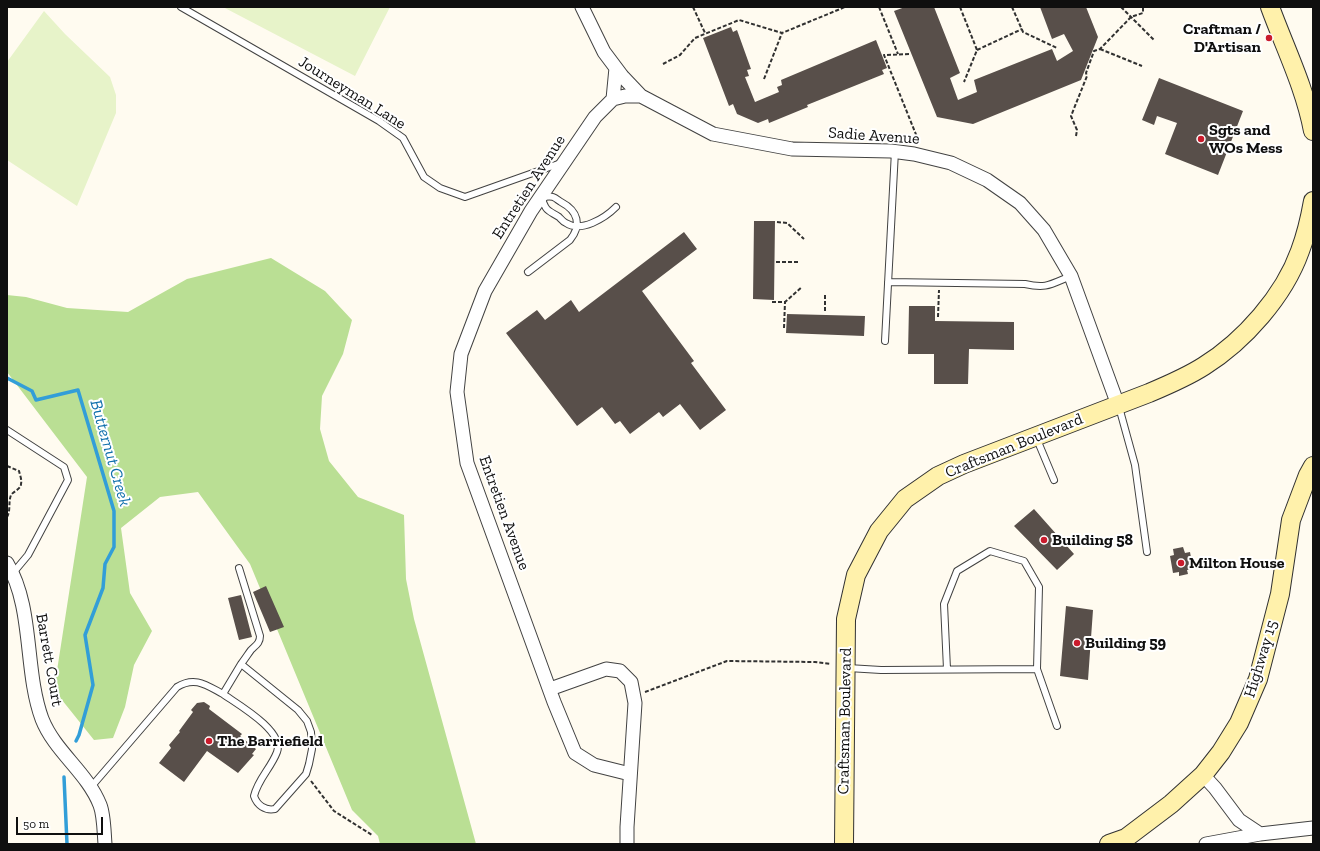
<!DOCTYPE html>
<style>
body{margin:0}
#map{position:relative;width:1320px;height:851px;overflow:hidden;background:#fffbf0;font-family:"Zilla Slab",serif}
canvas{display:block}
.frame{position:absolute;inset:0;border:8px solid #0f0f0f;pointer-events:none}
.scale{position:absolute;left:16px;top:817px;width:87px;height:18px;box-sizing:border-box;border:2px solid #0f0f0f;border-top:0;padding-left:5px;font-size:12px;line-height:14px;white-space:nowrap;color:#0f0f0f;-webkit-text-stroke:3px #fff;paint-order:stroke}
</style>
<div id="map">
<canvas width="1320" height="851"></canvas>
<div class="frame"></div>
<div class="scale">50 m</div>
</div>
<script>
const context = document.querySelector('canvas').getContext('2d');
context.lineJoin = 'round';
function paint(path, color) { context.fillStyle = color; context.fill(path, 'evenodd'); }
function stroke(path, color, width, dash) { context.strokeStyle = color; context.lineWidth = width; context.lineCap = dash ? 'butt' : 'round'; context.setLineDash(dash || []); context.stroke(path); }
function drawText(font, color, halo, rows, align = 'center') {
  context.font = font + ' "Zilla Slab",serif'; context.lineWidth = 4; context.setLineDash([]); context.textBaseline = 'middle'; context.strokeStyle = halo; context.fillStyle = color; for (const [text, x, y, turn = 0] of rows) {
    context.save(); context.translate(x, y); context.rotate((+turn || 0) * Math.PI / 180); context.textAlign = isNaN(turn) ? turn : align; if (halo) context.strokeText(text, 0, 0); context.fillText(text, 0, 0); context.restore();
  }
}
paint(new Path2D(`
 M 271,258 L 325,291 L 352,320 L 343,354 L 322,396 L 320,429 L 329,461 L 358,497 L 404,515 L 406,579 L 414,619 L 476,844 L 380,844 L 378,836 L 352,810 L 250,564 L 198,492 L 160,497 L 121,528 L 130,593 L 152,631 L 134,665 L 125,707 L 113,738 L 94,740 L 54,690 L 87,477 L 7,372 L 7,295 L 26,297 L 67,308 L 128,312 L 187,279 Z`), '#badf94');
paint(new Path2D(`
 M 223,7 L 390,7 L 355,76 Z
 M 44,11 L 65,34 L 110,77 L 116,95 L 116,113 L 77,206 L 7,160 L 7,62 Z`), '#e7f3c9');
stroke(new Path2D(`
 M 7,378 L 32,391 L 36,400 L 78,390 L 114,511 L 114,547 L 105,564 L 103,588 L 85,635 L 93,685 L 79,735 L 76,741
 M 64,777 L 67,844`), '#329ed8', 3.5);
paint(new Path2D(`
 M 905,7 L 934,7 L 960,73 L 950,78 L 958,100 L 977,92 L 974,80 L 1052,49 L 1057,61 L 1073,51 L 1064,34 L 1052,39 L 1040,7 L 1086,7 L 1098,37 L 1081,80 L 973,124 L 937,117 L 894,11 Z
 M 731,27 L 733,32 L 737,30 L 751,69 L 747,70 L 749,76 L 745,77 L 755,102 L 779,92 L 777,87 L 782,85 L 781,80 L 876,40 L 887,68 L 882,70 L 884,74 L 807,105 L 808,107 L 769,123 L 768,119 L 758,123 L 737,114 L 733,104 L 729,106 L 703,38 Z
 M 1159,78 L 1243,111 L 1218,175 L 1165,154 L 1177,123 L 1157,116 L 1154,125 L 1142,120 Z
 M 754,221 L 775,221 L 774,300 L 753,299 Z
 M 684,232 L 697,249 L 642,291 L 694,361 L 691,363 L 726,410 L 700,430 L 680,404 L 663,417 L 659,412 L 630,434 L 620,421 L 615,424 L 602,407 L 577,426 L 506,333 L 537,310 L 545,320 L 571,300 L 579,312 Z
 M 909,306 L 935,306 L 935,321 L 1014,322 L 1014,350 L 969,349 L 968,384 L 934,384 L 934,354 L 908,354 Z
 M 787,314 L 865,316 L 864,336 L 786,333 Z
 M 1034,509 L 1074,554 L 1057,570 L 1014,526 Z
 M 1183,547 L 1185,553 L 1190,552 L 1193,569 L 1187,570 L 1188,574 L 1179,576 L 1179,572 L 1173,573 L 1170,556 L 1174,555 L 1173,549 Z
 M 266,586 L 284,627 L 270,632 L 253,592 Z
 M 241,595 L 252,637 L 239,640 L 228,598 Z
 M 1066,606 L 1093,610 L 1088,680 L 1060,676 Z
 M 204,702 L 210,706 L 209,709 L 242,734 L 240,736 L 256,749 L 252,754 L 254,755 L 238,773 L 207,751 L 184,782 L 159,763 L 171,748 L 169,745 L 180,732 L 179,731 L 193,712 L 191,710 L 197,703 Z`), '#584f4a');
const lane = new Path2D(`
 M 181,7 L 379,121 L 403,138 L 424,177 L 440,188 L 465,197 L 561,163
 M 528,272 L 570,240 C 582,225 578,211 561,202 C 559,201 556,198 553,197 C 550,196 544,197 541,197 C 547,212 546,209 559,217 C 561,219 563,222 566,223 C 581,233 605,218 616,207
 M 888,282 L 1025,284 C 1047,289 1051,284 1071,276
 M 885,341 L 895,151
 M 1119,407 L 1135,465 L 1147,552
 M 7,430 L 64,467 L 68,480 L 28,555 L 13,573
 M 1036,437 L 1054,480
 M 239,568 L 260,636 C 260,643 256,645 251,650 C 248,654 245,659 241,664
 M 848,668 L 881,670 L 1037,669
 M 947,669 L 944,604 L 957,571 L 990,551 L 1024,561 L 1039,587 L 1037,669 L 1057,726
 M 91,787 L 177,687 C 195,676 206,685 223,694 L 241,664 L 298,710 L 307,721 L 311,732 L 312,749 L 309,764 L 306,774 L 275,809 C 265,811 257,805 254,796 C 258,779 271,768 277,752 C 285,731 237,704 223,694`);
const street = new Path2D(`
 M 582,7 L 604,52 L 622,76 L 641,96 L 713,134 L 792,149 L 891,151 L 914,154 L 951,163 L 987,180 L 1020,203 L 1044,230 L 1071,276 L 1118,405
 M 613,99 L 616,68
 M 7,563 C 34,608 24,670 42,719 C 55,752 87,772 100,805 C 104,815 104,832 105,844
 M 550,689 L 606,669 L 620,671 L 631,682 L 635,703 L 627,827 L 627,844
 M 630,774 L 594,765 L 575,753 L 554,702 L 467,463 L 457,392 L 461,354 L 485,291 L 531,211 L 595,117 L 613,99 L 625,96 L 641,96
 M 1203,775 L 1215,788 L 1239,820 L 1260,834
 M 1206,844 L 1260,834 L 1313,828`);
const secondary = new Path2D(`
 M 1270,7 C 1285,48 1305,88 1313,131
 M 844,844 L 846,619 L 856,575 L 879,531 L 905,499 L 938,476 L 964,464 L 1149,393 C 1168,385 1187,377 1204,366 C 1244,341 1284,296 1300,251 C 1306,235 1310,218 1313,201
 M 1109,844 L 1126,838 L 1171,804 L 1203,775 L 1221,752 L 1239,723 L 1258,679 L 1280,594 L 1291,520 L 1308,475 L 1313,466`);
stroke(lane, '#424242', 8);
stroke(street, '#424242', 15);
stroke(secondary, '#313131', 20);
stroke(new Path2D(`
 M 693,7 L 705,33
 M 879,7 L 898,54
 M 960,7 L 977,50 L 964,82
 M 1012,7 L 1023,32 L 1057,48
 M 1121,7 L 1154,40
 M 1100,49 L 1142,66
 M 977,50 L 1022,29
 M 909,54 L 884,55 L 919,142
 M 663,64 L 680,55 L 695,38 L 739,20 L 782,33 L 845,7
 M 764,79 L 782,33
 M 1076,136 L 1077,130 L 1071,116 L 1087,76 L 1086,73 L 1094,51 L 1100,49 L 1131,17 L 1143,13 L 1143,7
 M 777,222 L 787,223 L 804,239
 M 776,262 L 798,262
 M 772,302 L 785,302 L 802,287
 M 825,311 L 825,293
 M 938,317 L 939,290
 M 784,328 L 785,302
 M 7,466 L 19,471 C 20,475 22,480 21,484 C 21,489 14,491 11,495 C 8,503 11,510 7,517
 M 645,692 L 727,661 L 815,662 L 831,664
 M 311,781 L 334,811 L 372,835`), '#313131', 2, [4, 2]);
stroke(lane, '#fff', 6);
stroke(street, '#fff', 13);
stroke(secondary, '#fff1ab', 18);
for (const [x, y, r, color] of [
 [1269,38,4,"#ca1b2c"],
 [1201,139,4,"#ca1b2c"],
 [1044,540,4,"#ca1b2c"],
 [1181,563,4,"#ca1b2c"],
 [1077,643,4,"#ca1b2c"],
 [209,741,4,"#ca1b2c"]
]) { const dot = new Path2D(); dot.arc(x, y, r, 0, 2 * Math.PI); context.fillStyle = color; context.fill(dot); stroke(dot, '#fff', 1.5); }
drawText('bold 16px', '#0f0f0f', '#fff', [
 ["Craftman /",1261,29,"right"],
 ["D'Artisan",1261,47,"right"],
 ["Sgts and",1209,130],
 ["WOs Mess",1209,148],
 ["Building 58",1052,540],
 ["Milton House",1189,563],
 ["Building 59",1085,643],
 ["The Barriefield",217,741]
], 'left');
drawText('16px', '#0f0f0f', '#fff', [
 ["Journeyman Lane",352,93,32],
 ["Sadie Avenue",874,136,4],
 ["Entretien Avenue",529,187,-57],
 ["Craftsman Boulevard",1014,446,-22],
 ["Entretien Avenue",504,513,70],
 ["Highway 15",1261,659,-73],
 ["Barrett Court",49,660,80],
 ["Craftsman Boulevard",845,721,-89]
]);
drawText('italic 17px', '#0d6eab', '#fff', [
 ["Butternut Creek",110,453,74]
]);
</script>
